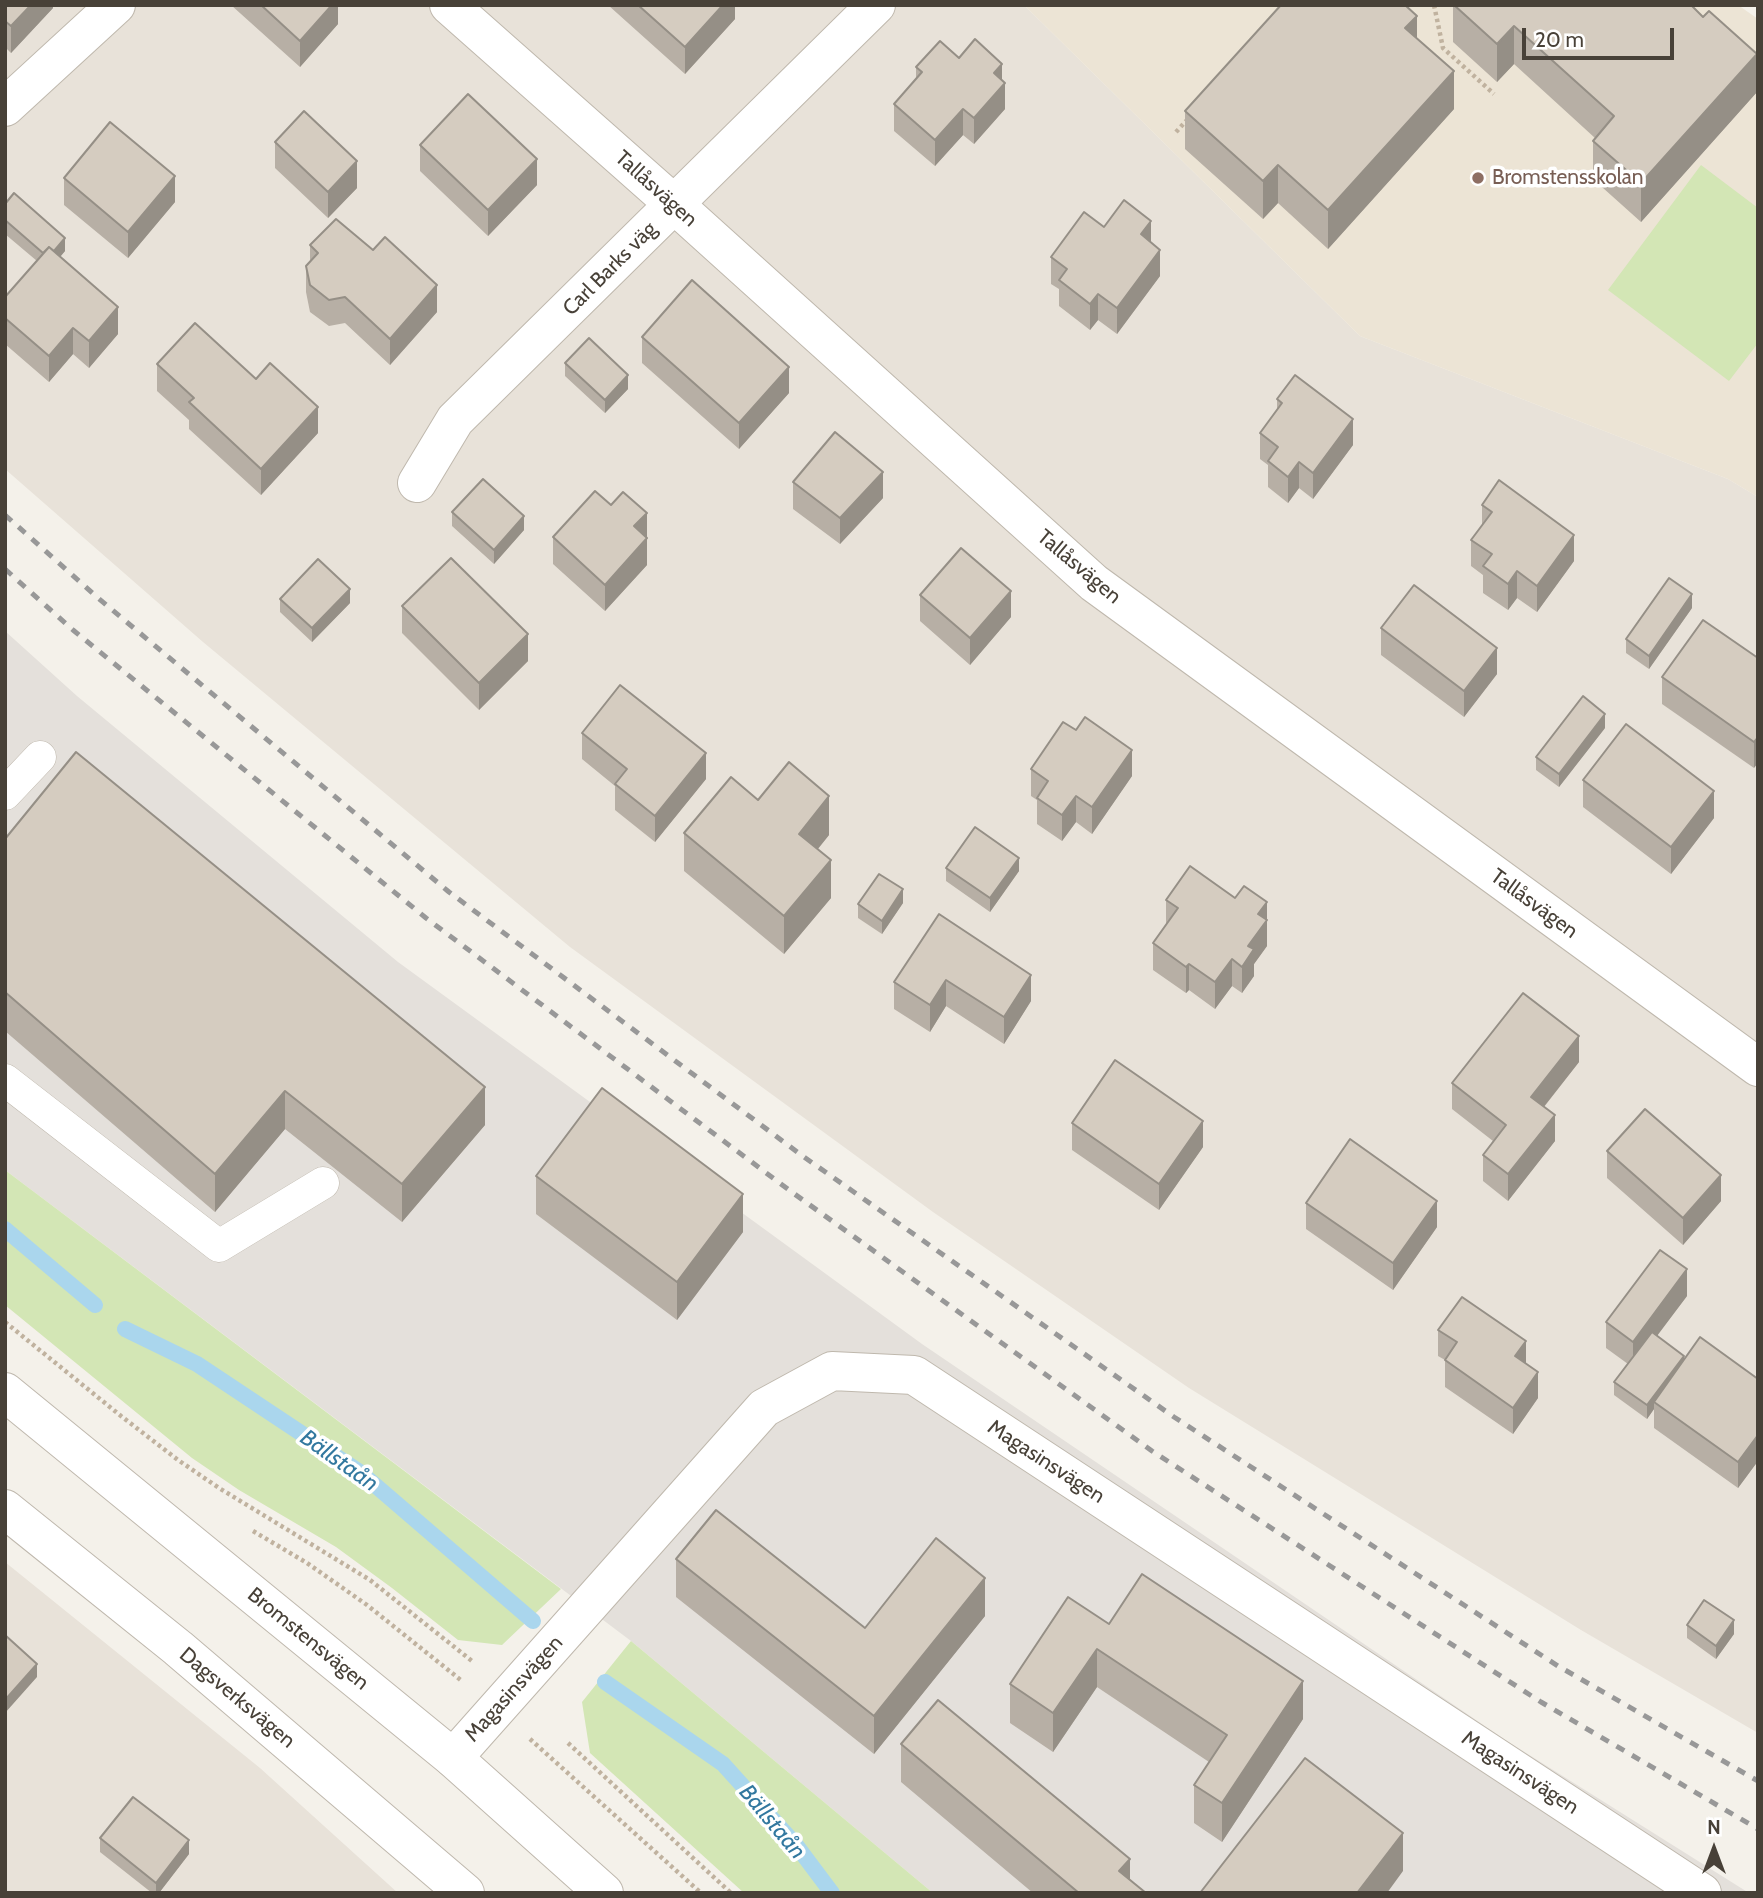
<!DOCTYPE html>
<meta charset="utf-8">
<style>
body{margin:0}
#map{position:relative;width:1763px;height:1898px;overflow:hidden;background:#f4f1ea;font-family:Cabin,sans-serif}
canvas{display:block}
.frame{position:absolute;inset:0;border:7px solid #484138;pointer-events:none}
.north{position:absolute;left:1679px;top:1814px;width:70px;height:70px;-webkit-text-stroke:5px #fff;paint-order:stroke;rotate:0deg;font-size:19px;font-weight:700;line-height:28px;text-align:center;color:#484138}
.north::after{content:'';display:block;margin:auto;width:24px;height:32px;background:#484138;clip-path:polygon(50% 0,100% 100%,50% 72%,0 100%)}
.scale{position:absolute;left:1522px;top:28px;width:152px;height:32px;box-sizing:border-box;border:4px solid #484138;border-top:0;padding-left:9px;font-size:21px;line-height:24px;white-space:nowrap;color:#484138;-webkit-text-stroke:5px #fff;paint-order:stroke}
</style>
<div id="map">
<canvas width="1763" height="1898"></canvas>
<div class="frame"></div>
<div class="north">N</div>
<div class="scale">20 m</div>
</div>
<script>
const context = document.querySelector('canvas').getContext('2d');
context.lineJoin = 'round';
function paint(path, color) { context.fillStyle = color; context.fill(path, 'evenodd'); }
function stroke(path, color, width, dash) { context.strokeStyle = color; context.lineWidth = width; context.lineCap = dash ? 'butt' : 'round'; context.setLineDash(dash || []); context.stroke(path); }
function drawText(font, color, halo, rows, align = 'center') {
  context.font = font + ' Cabin,sans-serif'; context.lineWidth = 7; context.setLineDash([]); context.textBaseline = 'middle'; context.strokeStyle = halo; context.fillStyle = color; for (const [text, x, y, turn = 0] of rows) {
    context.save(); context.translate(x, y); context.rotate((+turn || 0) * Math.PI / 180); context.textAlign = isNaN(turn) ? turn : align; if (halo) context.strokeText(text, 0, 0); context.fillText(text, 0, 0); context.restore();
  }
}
paint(new Path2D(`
 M 5,5 L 1024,5 L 1360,336 L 1728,479 L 1758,497 L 1758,1733 L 1581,1630 L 1189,1388 L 933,1212 L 570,947 L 203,642 L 5,469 Z
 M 5,1562 L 260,1768 L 398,1893 L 5,1893 Z`), '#e8e2d9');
paint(new Path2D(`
 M 5,631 L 77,696 L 398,962 L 922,1344 L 1507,1741 L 1749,1893 L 933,1893 L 631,1641 L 5,1170 Z`), '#e4e0db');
paint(new Path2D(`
 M 1024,5 L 1738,5 L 1758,19 L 1758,497 L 1728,479 L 1360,336 Z`), '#ece4d5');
paint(new Path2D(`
 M 1701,165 L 1758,208 L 1758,343 L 1729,381 L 1608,290 Z
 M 5,1170 L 561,1589 L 502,1645 L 458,1640 L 392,1588 L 336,1547 L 239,1490 L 192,1458 L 5,1305 Z
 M 631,1641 L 933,1893 L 744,1893 L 590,1753 L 582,1702 Z`), '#d3e6b5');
stroke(new Path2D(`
 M 5,1229 L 95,1305
 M 125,1329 L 197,1364 L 361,1473 L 533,1621
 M 605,1682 L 723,1764 L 796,1845 L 832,1893`), '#aad6ed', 16);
const service = new Path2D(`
 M 5,794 L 40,757
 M 5,1080 L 219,1246 L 323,1183`);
const minor = new Path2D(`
 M 449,5 L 675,205 L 1094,583 L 1758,1067
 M 5,107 L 116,5
 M 417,483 L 455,420 L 876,5
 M 5,1509 L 178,1648 L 465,1893
 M 453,1758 L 764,1408 L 832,1371 L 914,1375 L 1702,1893`);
const tertiary = new Path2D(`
 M 5,1392 L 453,1758 L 604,1893`);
stroke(service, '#bfb8ad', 33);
stroke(minor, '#bfb8ad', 40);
stroke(tertiary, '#bfb8ad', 40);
stroke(new Path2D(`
 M 1434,5 L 1443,48 L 1494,94
 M 1176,132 L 1187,120
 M 5,1322 L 121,1416 L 178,1460 L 219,1488 L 370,1580 L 472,1661
 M 253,1531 L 307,1563 L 367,1605 L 462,1681
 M 530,1739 L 701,1893
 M 568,1743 L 731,1893`), '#c0b29f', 4.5, [3.5, 3.5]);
stroke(service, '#fff', 32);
stroke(minor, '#fff', 38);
stroke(tertiary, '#fff', 38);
stroke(new Path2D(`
 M 5,515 L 98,598 L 449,892 L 804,1157 L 1174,1417 L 1558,1666 L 1758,1781
 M 5,569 L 73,630 L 426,918 L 789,1190 L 1152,1451 L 1541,1702 L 1758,1829`), '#989898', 5, [9, 9]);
paint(new Path2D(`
 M 5,5 L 53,5 L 53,8 L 11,53 L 5,47 Z
 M 231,5 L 338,5 L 338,24 L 300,67 Z
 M 608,5 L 735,5 L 735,19 L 685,74 Z
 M 1453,5 L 1691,5 L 1757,92 L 1641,222 L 1593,179 L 1593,141 L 1595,138 L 1514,64 L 1497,82 L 1453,42 Z
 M 1417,38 L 1454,109 L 1328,249 L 1278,203 L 1263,219 L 1185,149 L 1185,111 Z
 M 959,58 L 1002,81 L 1005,109 L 974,144 L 963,135 L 935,166 L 894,131 L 894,104 L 916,79 L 916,67 Z
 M 275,142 L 357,188 L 328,218 L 275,168 Z
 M 420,145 L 537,185 L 488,236 L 420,171 Z
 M 64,178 L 175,202 L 128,258 L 64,205 Z
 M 5,204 L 65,251 L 60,257 L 118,334 L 89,368 L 73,354 L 49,382 L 5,344 L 5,297 L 37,261 L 5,234 Z
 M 1104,227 L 1151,242 L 1160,276 L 1117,334 L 1098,320 L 1090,330 L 1059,306 L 1059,289 L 1051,284 L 1051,257 Z
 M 310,245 L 437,312 L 390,365 L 345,323 L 329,326 L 310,312 L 306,292 L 306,266 L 310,261 Z
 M 642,337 L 789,393 L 739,449 L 642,363 Z
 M 565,363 L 628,389 L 605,413 L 565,376 Z
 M 157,364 L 318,433 L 261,495 L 189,429 L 189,420 L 157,391 Z
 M 1277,399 L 1353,445 L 1313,499 L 1299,488 L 1288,503 L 1268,487 L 1268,465 L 1260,459 L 1260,433 L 1277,410 Z
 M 793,482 L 883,498 L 840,544 L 793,509 Z
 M 611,505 L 647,513 L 647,565 L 605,611 L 553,564 L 553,537 Z
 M 1482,505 L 1574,561 L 1537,612 L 1517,598 L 1508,610 L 1483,593 L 1483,575 L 1471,566 L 1471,540 L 1482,526 Z
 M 452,512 L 524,530 L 494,564 L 452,526 Z
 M 920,595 L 1011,617 L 970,665 L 920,621 Z
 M 280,599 L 350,603 L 312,642 L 280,612 Z
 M 402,606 L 528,661 L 479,710 L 402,633 Z
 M 1692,608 L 1649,669 L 1626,653 L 1626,639 Z
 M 1381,628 L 1497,674 L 1464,717 L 1381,655 Z
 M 1758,658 L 1754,768 L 1662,704 L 1662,677 Z
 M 1605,728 L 1559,787 L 1536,770 L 1536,757 Z
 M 582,733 L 706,779 L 655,842 L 615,810 L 615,786 L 582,759 Z
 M 1031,769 L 1132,776 L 1092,834 L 1076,822 L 1062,841 L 1037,824 L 1037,800 L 1031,796 Z
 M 1583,780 L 1714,818 L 1671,874 L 1583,807 Z
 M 758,800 L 829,835 L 818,849 L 831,898 L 784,954 L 684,871 L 684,833 Z
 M 5,839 L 485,1125 L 402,1222 L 285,1129 L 215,1212 L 5,1031 Z
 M 946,868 L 1019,871 L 990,912 L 946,881 Z
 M 1758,878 L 1758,908 L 1756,906 L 1756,880 Z
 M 1235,898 L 1267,902 L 1267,946 L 1254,964 L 1254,976 L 1242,993 L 1232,986 L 1215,1009 L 1189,990 L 1186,993 L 1153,970 L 1153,943 L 1166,925 L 1166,900 Z
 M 903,903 L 882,934 L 858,918 L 858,904 Z
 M 939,914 L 1031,1001 L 1004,1044 L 946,1006 L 930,1032 L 894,1009 L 894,982 Z
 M 1579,1062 L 1544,1107 L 1555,1141 L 1508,1201 L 1483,1181 L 1483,1155 L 1493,1141 L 1452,1109 L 1452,1083 Z
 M 1072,1123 L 1203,1147 L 1159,1210 L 1072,1150 Z
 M 1607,1151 L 1721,1201 L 1683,1245 L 1607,1178 Z
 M 536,1176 L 743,1232 L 677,1320 L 536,1214 Z
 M 1306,1203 L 1437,1227 L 1393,1290 L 1306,1229 Z
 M 1687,1296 L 1657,1335 L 1684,1360 L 1758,1379 L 1758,1461 L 1738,1488 L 1654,1428 L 1654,1409 L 1647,1419 L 1614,1395 L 1614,1382 L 1628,1364 L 1606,1348 L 1606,1322 Z
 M 1438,1330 L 1526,1363 L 1538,1398 L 1513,1434 L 1445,1387 L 1445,1360 L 1438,1356 Z
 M 676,1559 L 865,1628 L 985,1616 L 874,1754 L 676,1597 Z
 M 1109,1624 L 1303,1719 L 1222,1842 L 1194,1823 L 1194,1785 L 1209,1762 L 1097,1687 L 1053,1752 L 1010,1723 L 1010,1684 Z
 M 1687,1625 L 1734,1634 L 1716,1659 L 1687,1638 Z
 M 901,1744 L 1130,1880 L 1146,1893 L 1033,1893 L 901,1782 Z
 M 100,1838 L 189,1854 L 159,1893 L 152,1893 L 100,1852 Z`), '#b7afa5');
paint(new Path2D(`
 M 31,5 L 53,5 L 53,8 L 11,53 L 11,26 Z
 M 332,5 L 338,5 L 338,24 L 300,67 L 300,41 Z
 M 723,5 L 735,5 L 735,19 L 685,74 L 685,47 Z
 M 1417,16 L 1417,54 L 1405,28 Z
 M 1514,26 L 1514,64 L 1497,82 L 1497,44 Z
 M 1757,54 L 1757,92 L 1641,222 L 1641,183 Z
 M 1002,64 L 1002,86 L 1005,83 L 1005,109 L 974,144 L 974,118 L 994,73 Z
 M 1454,71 L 1454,109 L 1328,249 L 1328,210 Z
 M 963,109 L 963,135 L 935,166 L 935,140 Z
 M 537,159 L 537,185 L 488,236 L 488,210 Z
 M 357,161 L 357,188 L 328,218 L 328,192 Z
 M 1278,165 L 1278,203 L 1263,219 L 1263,181 Z
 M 175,176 L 175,202 L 128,258 L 128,232 Z
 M 1151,221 L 1151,247 L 1141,234 Z
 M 65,238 L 65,251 L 48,271 L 48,257 Z
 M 1160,250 L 1160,276 L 1117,334 L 1117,308 Z
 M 437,285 L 437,312 L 390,365 L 390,339 Z
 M 1098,294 L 1098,320 L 1090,330 L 1090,304 Z
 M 118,307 L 118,334 L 89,368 L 89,341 Z
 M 73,328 L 73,354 L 49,382 L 49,356 Z
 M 789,367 L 789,393 L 739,449 L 739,423 Z
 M 628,375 L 628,389 L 605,413 L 605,400 Z
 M 318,407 L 318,433 L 261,495 L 261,469 Z
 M 1353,419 L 1353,445 L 1313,499 L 1313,473 Z
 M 1299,462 L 1299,488 L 1288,503 L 1288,477 Z
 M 883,472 L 883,498 L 840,544 L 840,518 Z
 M 647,513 L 647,565 L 605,611 L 605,585 L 634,526 Z
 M 524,516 L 524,530 L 494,564 L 494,550 Z
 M 1574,535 L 1574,561 L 1537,612 L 1537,586 Z
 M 1517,571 L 1517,598 L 1508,610 L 1508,584 Z
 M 350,589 L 350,603 L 312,642 L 312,628 Z
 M 1011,591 L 1011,617 L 970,665 L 970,638 Z
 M 1692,594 L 1692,608 L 1649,669 L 1649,656 Z
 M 528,634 L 528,661 L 479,710 L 479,683 Z
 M 1497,648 L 1497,674 L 1464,717 L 1464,691 Z
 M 1605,714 L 1605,728 L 1559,787 L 1559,774 Z
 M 1758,737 L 1758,763 L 1754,768 L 1754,742 Z
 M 1132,750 L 1132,776 L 1092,834 L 1092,807 Z
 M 706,753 L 706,779 L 655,842 L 655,816 Z
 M 1714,791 L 1714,818 L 1671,874 L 1671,847 Z
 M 829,796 L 829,835 L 799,872 L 799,834 Z
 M 1076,796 L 1076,822 L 1062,841 L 1062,815 Z
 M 1019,858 L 1019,871 L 990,912 L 990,898 Z
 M 831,860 L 831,898 L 784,954 L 784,916 Z
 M 903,889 L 903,903 L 882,934 L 882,921 Z
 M 1267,902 L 1267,946 L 1254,964 L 1254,976 L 1242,993 L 1242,967 L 1258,914 Z
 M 1232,959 L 1232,986 L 1215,1009 L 1215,982 Z
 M 1189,964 L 1189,990 L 1186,993 L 1186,967 Z
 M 1031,975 L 1031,1001 L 1004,1044 L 1004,1017 Z
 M 946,980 L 946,1006 L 930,1032 L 930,1005 Z
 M 1579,1036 L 1579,1062 L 1531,1123 L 1531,1097 Z
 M 485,1087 L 485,1125 L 402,1222 L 402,1184 Z
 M 285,1091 L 285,1129 L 215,1212 L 215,1174 Z
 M 1555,1115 L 1555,1141 L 1508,1201 L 1508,1174 Z
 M 1203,1121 L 1203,1147 L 1159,1210 L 1159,1184 Z
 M 1721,1175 L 1721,1201 L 1683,1245 L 1683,1218 Z
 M 743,1194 L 743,1232 L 677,1320 L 677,1282 Z
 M 1437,1201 L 1437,1227 L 1393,1290 L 1393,1263 Z
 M 1687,1269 L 1687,1296 L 1633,1368 L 1633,1342 Z
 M 1526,1341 L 1526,1367 L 1515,1356 Z
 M 1684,1356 L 1684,1370 L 1654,1402 L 1654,1409 L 1647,1419 L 1647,1405 Z
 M 1538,1372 L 1538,1398 L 1513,1434 L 1513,1408 Z
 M 1758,1435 L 1758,1461 L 1738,1488 L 1738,1462 Z
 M 985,1578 L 985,1616 L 874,1754 L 874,1716 Z
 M 1734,1620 L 1734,1634 L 1716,1659 L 1716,1646 Z
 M 1097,1649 L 1097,1687 L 1053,1752 L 1053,1713 Z
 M 37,1664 L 37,1677 L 5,1713 L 5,1700 Z
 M 1303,1681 L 1303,1719 L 1222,1842 L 1222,1803 Z
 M 1403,1833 L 1403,1871 L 1387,1893 L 1357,1893 Z
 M 189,1840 L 189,1854 L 159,1893 L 156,1893 L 156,1883 Z
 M 1130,1859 L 1130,1893 L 1119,1871 Z`), '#958f86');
const building = new Path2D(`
 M 5,5 L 31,5 L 11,26 L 5,21 Z
 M 261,5 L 332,5 L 300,41 Z
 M 638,5 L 723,5 L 685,47 Z
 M 1281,5 L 1405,5 L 1417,16 L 1405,28 L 1454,71 L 1328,210 L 1278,165 L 1263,181 L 1185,111 Z
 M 1454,5 L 1691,5 L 1703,17 L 1709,11 L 1757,54 L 1641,183 L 1593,141 L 1614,116 L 1514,26 L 1497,44 Z
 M 975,39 L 1002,64 L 994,73 L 1005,83 L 974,118 L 963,109 L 935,140 L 894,104 L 922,72 L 916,67 L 940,41 L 959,58 Z
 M 468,94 L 537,159 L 488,210 L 420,145 Z
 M 304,111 L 357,161 L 328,192 L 275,142 Z
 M 110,122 L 175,176 L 128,232 L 64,178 Z
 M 14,193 L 65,238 L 54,251 L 49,247 L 43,253 L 5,220 L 5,204 Z
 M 1124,200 L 1151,221 L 1141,234 L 1160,250 L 1117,308 L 1098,294 L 1090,304 L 1059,280 L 1067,269 L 1051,257 L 1084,212 L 1104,227 Z
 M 336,219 L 373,250 L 385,237 L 437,285 L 390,339 L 345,297 L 329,300 L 310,285 L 306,266 L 318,253 L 310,245 Z
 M 49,247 L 118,307 L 89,341 L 73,328 L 49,356 L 5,318 L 5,297 Z
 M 692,280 L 789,367 L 739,423 L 642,337 Z
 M 195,323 L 256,379 L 270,363 L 318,407 L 261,469 L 189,402 L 194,398 L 157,364 Z
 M 589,338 L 628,375 L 605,400 L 565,363 Z
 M 1295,375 L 1353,419 L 1313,473 L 1299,462 L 1288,477 L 1268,461 L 1278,447 L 1260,433 L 1282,403 L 1277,399 Z
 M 835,432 L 883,472 L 840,518 L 793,482 Z
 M 483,479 L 524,516 L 494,550 L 452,512 Z
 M 1499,480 L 1574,535 L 1537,586 L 1517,571 L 1508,584 L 1483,566 L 1492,554 L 1471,540 L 1492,512 L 1482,505 Z
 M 595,491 L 611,505 L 623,492 L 647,513 L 634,526 L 647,538 L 605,585 L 553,537 Z
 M 961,548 L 1011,591 L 970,638 L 920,595 Z
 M 451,558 L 528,634 L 479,683 L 402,606 Z
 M 318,559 L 350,589 L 312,628 L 280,599 Z
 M 1669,578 L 1692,594 L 1649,656 L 1626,639 Z
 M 1414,585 L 1497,648 L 1464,691 L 1381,628 Z
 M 1703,620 L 1758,658 L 1758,737 L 1754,742 L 1662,677 Z
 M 620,685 L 706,753 L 655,816 L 615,784 L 627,769 L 582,733 Z
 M 1583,696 L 1605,714 L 1559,774 L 1536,757 Z
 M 1085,717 L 1132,750 L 1092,807 L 1076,796 L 1062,815 L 1037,798 L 1048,781 L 1031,769 L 1063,722 L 1076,730 Z
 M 1626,724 L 1714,791 L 1671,847 L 1583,780 Z
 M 76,752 L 485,1087 L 402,1184 L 285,1091 L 215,1174 L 5,992 L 5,839 Z
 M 789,762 L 829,796 L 799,834 L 831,860 L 784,916 L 684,833 L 731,777 L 758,800 Z
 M 975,827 L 1019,858 L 990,898 L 946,868 Z
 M 1190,866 L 1235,898 L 1244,886 L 1267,902 L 1258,914 L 1267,920 L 1248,946 L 1254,949 L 1242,967 L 1232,959 L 1215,982 L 1189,964 L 1186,967 L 1153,943 L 1178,908 L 1166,900 Z
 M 879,874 L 903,889 L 882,921 L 858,904 Z
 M 939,914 L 1031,975 L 1004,1017 L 946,980 L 930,1005 L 894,982 Z
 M 1523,993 L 1579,1036 L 1531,1097 L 1555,1115 L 1508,1174 L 1483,1155 L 1506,1125 L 1452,1083 Z
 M 1115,1060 L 1203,1121 L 1159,1184 L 1072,1123 Z
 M 602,1088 L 743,1194 L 677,1282 L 536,1176 Z
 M 1645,1109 L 1721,1175 L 1683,1218 L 1607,1151 Z
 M 1350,1139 L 1437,1201 L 1393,1263 L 1306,1203 Z
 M 1660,1250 L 1687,1269 L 1633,1342 L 1606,1322 Z
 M 1462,1297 L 1526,1341 L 1515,1356 L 1538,1372 L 1513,1408 L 1445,1360 L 1457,1342 L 1438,1330 Z
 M 1652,1332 L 1684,1356 L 1647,1405 L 1614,1382 Z
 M 1700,1337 L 1758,1379 L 1758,1435 L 1738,1462 L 1654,1402 Z
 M 716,1510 L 865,1628 L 936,1538 L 985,1578 L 874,1716 L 676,1559 Z
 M 1142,1574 L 1303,1681 L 1222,1803 L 1194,1785 L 1227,1735 L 1097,1649 L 1053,1713 L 1010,1684 L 1068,1597 L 1109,1624 Z
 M 1704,1600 L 1734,1620 L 1716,1646 L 1687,1625 Z
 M 5,1635 L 37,1664 L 5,1700 Z
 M 938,1700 L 1130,1859 L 1119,1871 L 1146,1893 L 1079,1893 L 901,1744 Z
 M 1305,1758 L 1403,1833 L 1357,1893 L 1200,1893 Z
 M 133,1797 L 189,1840 L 156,1883 L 100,1838 Z`);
paint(building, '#d5ccc0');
stroke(building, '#958f86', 2);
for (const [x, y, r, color] of [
 [1478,178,7,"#8d6e63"]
]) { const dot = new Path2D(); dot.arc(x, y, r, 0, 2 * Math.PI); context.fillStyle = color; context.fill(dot); stroke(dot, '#fff', 2.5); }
drawText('21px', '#785e54', '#fff', [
 ["Bromstensskolan",1492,178]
], 'left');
drawText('21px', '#484138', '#fff', [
 ["Tallåsvägen",656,189,42],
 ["Carl Barks väg",610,269,-45],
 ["Tallåsvägen",1079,567,40],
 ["Tallåsvägen",1534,904,36],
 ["Magasinsvägen",1046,1462,33],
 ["Bromstensvägen",308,1639,39],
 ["Magasinsvägen",514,1689,-48],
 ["Dagsverksvägen",237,1698,40],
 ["Magasinsvägen",1520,1773,33]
]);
drawText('italic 23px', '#32789f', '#fff', [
 ["Bällstaån",339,1461,35],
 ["Bällstaån",772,1822,50]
]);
</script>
